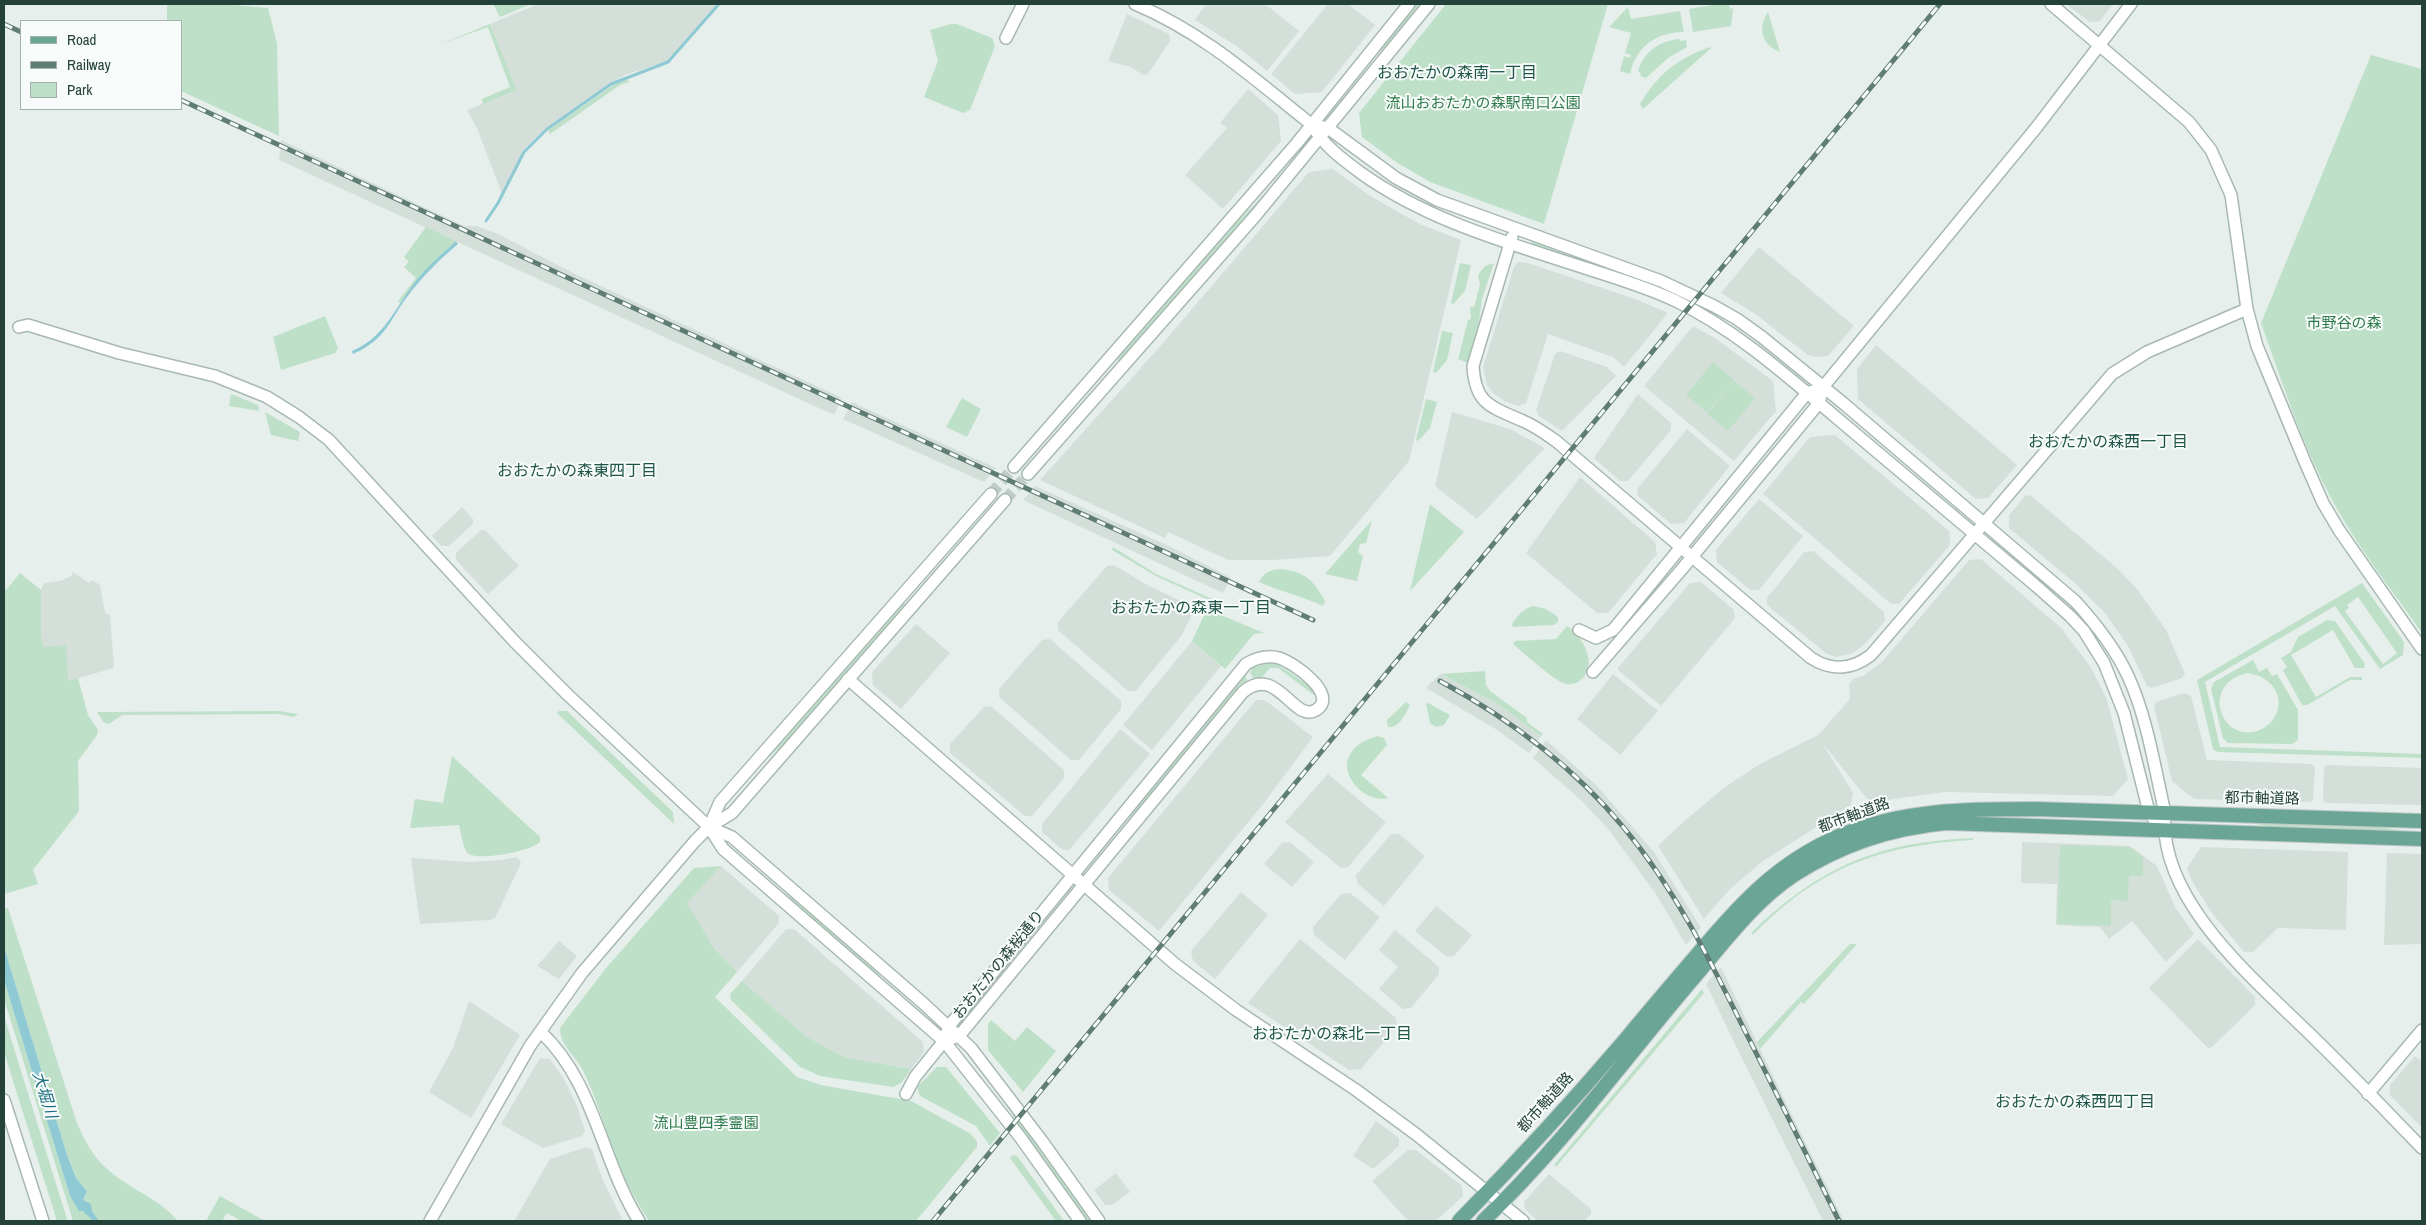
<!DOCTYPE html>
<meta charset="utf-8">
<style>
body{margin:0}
#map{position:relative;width:2426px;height:1225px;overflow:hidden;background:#e6efeb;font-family:"Archivo Narrow",sans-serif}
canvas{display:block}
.frame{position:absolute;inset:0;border:5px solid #24423a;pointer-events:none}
.legend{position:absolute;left:20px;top:20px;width:162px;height:90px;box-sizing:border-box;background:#f7fbf9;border:1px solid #a3b1ad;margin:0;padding:6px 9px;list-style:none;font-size:15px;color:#24423a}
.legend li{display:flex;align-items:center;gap:10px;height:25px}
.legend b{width:25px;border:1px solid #a3b1ad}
</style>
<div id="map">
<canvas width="2426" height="1225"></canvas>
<div class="frame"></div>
<ul class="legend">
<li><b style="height:6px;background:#6aa596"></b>Road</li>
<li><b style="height:6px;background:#5f7d75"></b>Railway</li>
<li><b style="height:14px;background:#bfe0c8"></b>Park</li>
</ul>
</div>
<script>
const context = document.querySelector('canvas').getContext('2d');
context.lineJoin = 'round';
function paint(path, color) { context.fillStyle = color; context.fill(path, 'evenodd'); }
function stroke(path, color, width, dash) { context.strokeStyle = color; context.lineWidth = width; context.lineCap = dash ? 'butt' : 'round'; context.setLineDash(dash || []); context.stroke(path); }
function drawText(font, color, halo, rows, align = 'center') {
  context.font = font + ' "Archivo Narrow","Noto Sans JP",sans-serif'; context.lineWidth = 4; context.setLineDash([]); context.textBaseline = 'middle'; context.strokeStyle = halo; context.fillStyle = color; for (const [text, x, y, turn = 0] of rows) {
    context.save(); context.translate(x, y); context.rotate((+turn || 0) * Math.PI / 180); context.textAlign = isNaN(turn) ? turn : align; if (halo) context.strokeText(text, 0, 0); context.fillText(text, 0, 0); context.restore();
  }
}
paint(new Path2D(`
 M 538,4 L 718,4 L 668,61 L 625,75 L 610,83 L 547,127 L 524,149 L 502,194 L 477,128 L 467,110 L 517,90 L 490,24 Z
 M 1206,4 L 1265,4 L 1299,31 L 1267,71 L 1238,47 L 1195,20 Z
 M 1328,4 L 1348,4 L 1375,25 L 1322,92 L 1295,94 L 1271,74 Z
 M 2066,4 L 2113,4 L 2100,21 L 2090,22 Z
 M 1127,14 L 1169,34 L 1170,41 L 1148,74 L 1143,75 L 1131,67 L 1108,61 Z
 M 1248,89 L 1278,115 L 1281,141 L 1223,209 L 1185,175 L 1227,128 L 1220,123 Z
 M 281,140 L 464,226 L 477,226 L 498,234 L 575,274 L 842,398 L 834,415 L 279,160 Z
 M 1333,169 L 1369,195 L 1400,213 L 1422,225 L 1461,240 L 1409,461 L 1330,556 L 1273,560 L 1228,560 L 1168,532 L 1165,538 L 1040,480 L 1157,350 L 1309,172 Z
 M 1759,247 L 1854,326 L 1828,356 L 1815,357 L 1808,355 L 1754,313 L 1721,293 Z
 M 1518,262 L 1528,263 L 1638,300 L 1668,313 L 1624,367 L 1613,357 L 1548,334 L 1526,403 L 1518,406 L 1504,401 L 1493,393 L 1487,385 L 1483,367 L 1514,267 Z
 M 1693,326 L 1715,338 L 1773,381 L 1776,411 L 1734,461 L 1644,386 Z
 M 1876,345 L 2017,465 L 1988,498 L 1976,499 L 1858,399 L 1857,369 Z
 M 1560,351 L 1607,367 L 1616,376 L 1562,431 L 1539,416 L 1536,410 L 1555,354 Z
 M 1638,394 L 1671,423 L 1671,430 L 1628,481 L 1620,481 L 1594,458 Z
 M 852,402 L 996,468 L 984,482 L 843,419 Z
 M 1452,412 L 1510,429 L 1545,448 L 1477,519 L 1435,486 Z
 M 1687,429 L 1730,466 L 1684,523 L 1671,524 L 1638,496 L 1637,489 Z
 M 1835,435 L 1949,531 L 1950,545 L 1899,604 L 1891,604 L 1763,494 L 1810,437 Z
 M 1580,477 L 1655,542 L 1657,554 L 1608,613 L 1597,613 L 1526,553 Z
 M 1035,486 L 1169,546 L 1231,578 L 1223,593 L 1023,500 Z
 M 2030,495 L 2118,569 L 2137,589 L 2166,630 L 2185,674 L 2182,678 L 2151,688 L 2147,686 L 2128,646 L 2105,613 L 2077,585 L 2009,528 L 2009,515 L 2025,496 Z
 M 1759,499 L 1803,536 L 1759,590 L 1750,590 L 1717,562 L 1716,550 Z
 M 462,507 L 473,519 L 473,524 L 449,546 L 441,546 L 432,536 Z
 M 481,530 L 485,530 L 519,566 L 488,594 L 456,560 L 456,553 Z
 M 1813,551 L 1884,612 L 1885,621 L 1867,642 L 1853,653 L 1836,657 L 1827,654 L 1767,605 L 1767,598 L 1804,552 Z
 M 1981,559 L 2061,628 L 2090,666 L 2106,697 L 2128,779 L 2113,796 L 1946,792 L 1893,799 L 1872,805 L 1821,741 L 1853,793 L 1851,805 L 1763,861 L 1730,889 L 1704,919 L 1658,846 L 1682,823 L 1725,787 L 1760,764 L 1818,735 L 1850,699 L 1849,685 L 1853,679 L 1863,676 L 1882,662 L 1969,560 Z
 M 1114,565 L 1149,586 L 1190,605 L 1193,612 L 1182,635 L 1136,691 L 1128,691 L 1058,630 L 1058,622 L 1107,566 Z
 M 73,572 L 89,583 L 92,580 L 100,585 L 105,613 L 110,615 L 114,668 L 68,681 L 44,647 L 41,637 L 41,590 L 44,583 L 61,581 L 71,576 Z
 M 1701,582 L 1734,610 L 1735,618 L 1661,706 L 1617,669 L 1690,583 Z
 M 916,624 L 950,653 L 901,709 L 873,685 L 872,672 Z
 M 1050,639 L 1121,701 L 1121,709 L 1079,760 L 1071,760 L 999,697 L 999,689 L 1042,640 Z
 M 1192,641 L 1221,666 L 1152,750 L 1123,725 Z
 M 1441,674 L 1498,704 L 1541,736 L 1529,753 L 1494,728 L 1426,688 L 1439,675 Z
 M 1613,674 L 1658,711 L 1620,755 L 1577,719 Z
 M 2184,693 L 2191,696 L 2207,760 L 2312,764 L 2315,768 L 2313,799 L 2311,802 L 2194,799 L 2172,781 L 2154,706 L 2156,702 Z
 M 1256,700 L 1264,700 L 1270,704 L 1313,737 L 1264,803 L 1159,931 L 1109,890 L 1108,878 Z
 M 991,706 L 1064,770 L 1064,778 L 1032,816 L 1025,816 L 950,753 L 950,744 L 984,707 Z
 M 1120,729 L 1150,754 L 1069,850 L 1063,850 L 1042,832 L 1042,824 Z
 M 1546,740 L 1598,787 L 1654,852 L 1701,928 L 1686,945 L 1656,894 L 1609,830 L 1583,802 L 1533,758 Z
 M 2327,765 L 2422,768 L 2422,805 L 2326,803 L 2323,800 L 2324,767 Z
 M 1328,774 L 1386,822 L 1348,867 L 1341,868 L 1285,822 Z
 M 1391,834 L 1399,834 L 1425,856 L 1384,906 L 1357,883 L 1356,875 Z
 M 1290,842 L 1314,862 L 1292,887 L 1264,864 L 1282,843 Z
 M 2022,842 L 2130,846 L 2157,866 L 2175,907 L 2194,934 L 2166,962 L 2132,921 L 2109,939 L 2100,927 L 2056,925 L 2057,884 L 2021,883 Z
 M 2201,847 L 2348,852 L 2346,930 L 2278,928 L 2253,952 L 2244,952 L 2211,912 L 2192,881 L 2187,868 Z
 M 2387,853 L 2422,854 L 2422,944 L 2384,945 Z
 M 517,857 L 521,863 L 495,918 L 489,920 L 420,924 L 411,858 L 469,862 L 501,860 Z
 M 721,866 L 779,916 L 779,923 L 737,972 L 714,948 L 686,903 Z
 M 1241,892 L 1268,915 L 1215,979 L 1193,961 L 1191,951 Z
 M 1350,893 L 1380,917 L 1345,960 L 1314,935 L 1313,927 L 1341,894 Z
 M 1436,906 L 1472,935 L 1454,956 L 1447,957 L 1415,931 Z
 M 786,929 L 794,929 L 923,1042 L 924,1052 L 911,1069 L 844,1057 L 807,1037 L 742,981 Z
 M 1395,930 L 1439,967 L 1439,974 L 1411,1008 L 1403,1009 L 1379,989 L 1398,967 L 1379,950 Z
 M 1300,939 L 1396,1018 L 1397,1026 L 1361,1069 L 1349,1070 L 1248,1003 Z
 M 2198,939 L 2255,997 L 2255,1005 L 2212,1047 L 2208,1048 L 2149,988 Z
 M 559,941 L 577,956 L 559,979 L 537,966 Z
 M 1721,967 L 1784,1099 L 1844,1221 L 1823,1221 L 1738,1050 L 1706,984 Z
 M 469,1001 L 520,1035 L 471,1118 L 429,1092 L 453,1048 Z
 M 2415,1056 L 2422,1061 L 2422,1128 L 2390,1095 L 2390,1085 Z
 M 540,1058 L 550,1059 L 564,1079 L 577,1106 L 585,1131 L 582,1136 L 543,1148 L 501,1124 Z
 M 1376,1121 L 1399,1138 L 1399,1146 L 1373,1169 L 1353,1156 Z
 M 586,1147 L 592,1149 L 602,1178 L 623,1221 L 514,1221 L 550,1159 Z
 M 1408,1150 L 1416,1150 L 1462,1186 L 1463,1196 L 1436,1221 L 1408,1221 L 1372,1181 Z
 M 1116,1173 L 1130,1192 L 1112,1205 L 1105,1205 L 1094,1190 Z
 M 1549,1174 L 1591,1209 L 1591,1214 L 1584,1221 L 1538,1221 L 1525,1209 L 1524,1202 Z`), '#d4dfda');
paint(new Path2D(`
 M 167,4 L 224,4 L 268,8 L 277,43 L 279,136 L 181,91 L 181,21 L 167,21 Z
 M 493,4 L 531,4 L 500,17 Z
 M 1415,4 L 1422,4 L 1400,32 L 1368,63 Z
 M 1446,4 L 1608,4 L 1544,224 L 1430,182 L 1396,162 L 1362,137 L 1359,113 Z
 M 1719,4 L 1729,4 L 1730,9 L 1733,8 L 1731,26 L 1693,32 L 1689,9 Z
 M 1628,7 L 1631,19 L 1680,11 L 1684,32 C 1657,32 1636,46 1630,74 L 1620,71 L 1624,56 L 1630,58 L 1631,55 L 1625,53 L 1631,33 L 1609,27 Z
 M 1768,12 L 1780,52 C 1762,45 1757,28 1768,12 Z
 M 490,24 L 517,90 L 483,104 L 482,99 L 510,87 L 488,27 L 438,45 Z
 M 951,24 L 957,24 L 992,38 L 995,46 L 970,110 L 963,113 L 924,97 L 938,61 L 930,30 Z
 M 1679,39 L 1680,41 L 1686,40 L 1687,47 L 1668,58 L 1646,78 L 1640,76 L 1641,73 L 1638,71 C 1644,52 1659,41 1679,39 Z
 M 1710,47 L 1711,48 L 1643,109 L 1640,104 C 1657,75 1678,58 1710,47 Z
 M 2371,55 L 2422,69 L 2422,633 C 2392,590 2358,548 2332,500 C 2302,444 2282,382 2261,323 Z
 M 626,78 L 629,82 L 620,85 L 550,134 L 548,130 L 613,85 Z
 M 1267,192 L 1120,362 L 1117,359 L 1237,222 Z
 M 426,227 L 456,241 L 426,270 L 400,303 L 398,301 L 416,278 L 404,267 L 409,262 L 404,257 Z
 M 1532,239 C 1602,265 1673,285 1734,328 L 1676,295 L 1531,245 Z
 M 1460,263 L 1471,265 L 1465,291 L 1453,304 L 1451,303 Z
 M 1494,263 L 1482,299 L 1479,321 L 1468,363 L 1458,359 L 1468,320 L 1471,319 L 1470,307 L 1474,307 L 1480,285 L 1478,275 L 1485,266 Z
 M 325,316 L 338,348 L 335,353 L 281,370 L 273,337 Z
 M 1442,331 L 1453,333 L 1447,360 L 1436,373 L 1433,372 Z
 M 1713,362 L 1734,380 L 1707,412 L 1686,395 Z
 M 1734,381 L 1755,398 L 1728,431 L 1707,414 Z
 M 231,394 L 258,405 L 259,411 L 229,406 Z
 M 962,398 L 981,409 L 967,437 L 946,427 Z
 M 1426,399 L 1437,402 L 1430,428 L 1418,441 L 1416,440 Z
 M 265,412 L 300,432 L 298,441 L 271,435 Z
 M 1430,504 L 1464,532 L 1410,591 Z
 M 1372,520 L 1366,543 L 1360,544 L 1358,552 L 1363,556 L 1357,581 L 1325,574 Z
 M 1113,547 L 1156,574 L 1212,599 L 1211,601 L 1156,576 L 1112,550 Z
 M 1281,569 C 1306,572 1313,580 1325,601 L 1323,606 C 1302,596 1281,592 1259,582 C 1264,572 1270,570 1281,569 Z
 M 20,573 L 41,590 L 41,637 L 44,647 L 66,645 L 68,681 L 78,678 L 88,715 L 98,730 L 97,735 L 78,761 L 79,811 L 33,870 L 38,884 L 4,894 L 4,589 L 6,590 Z
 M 2362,583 L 2404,642 L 2403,655 L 2380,669 L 2335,606 L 2205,682 L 2220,747 L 2422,754 L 2422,758 L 2217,752 L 2213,749 L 2197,680 ZM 2358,597 L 2397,653 L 2383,664 L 2345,611 L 2349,608 L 2347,605 Z
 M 902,602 L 906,605 L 791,737 L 756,769 L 727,803 Z
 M 1534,606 L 1546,609 L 1558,617 L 1558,622 L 1554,625 L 1513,627 L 1512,624 C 1518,615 1523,608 1534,606 Z
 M 1207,609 L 1264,633 L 1254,634 L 1225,669 L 1192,641 Z
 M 2327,620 L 2335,621 L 2365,664 L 2364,668 L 2355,668 L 2333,630 L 2291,655 L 2316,697 L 2350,677 L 2362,677 L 2362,680 L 2350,680 L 2307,705 L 2302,705 L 2283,670 L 2287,667 L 2281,658 L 2291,652 L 2298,637 Z
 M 1567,626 C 1583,637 1597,662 1583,678 C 1578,683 1572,685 1566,684 C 1554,681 1524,653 1513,644 L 1515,641 L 1556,639 Z
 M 2253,660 L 2259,672 L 2267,668 L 2272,676 L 2277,674 L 2298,710 L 2298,740 L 2292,744 L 2228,743 L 2223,738 L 2211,689 L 2214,682 ZM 2247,673 C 2267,675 2284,691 2277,712 C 2274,720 2269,725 2262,729 C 2224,748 2197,685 2247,673 Z
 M 1269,663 C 1286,665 1298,681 1314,688 L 1317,695 L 1314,695 L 1278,668 L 1270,668 L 1262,677 L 1253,678 L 1250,673 L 1252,668 Z
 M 1485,671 L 1486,685 L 1490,691 L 1527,718 L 1527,722 L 1543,734 L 1541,736 L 1498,704 L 1441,674 Z
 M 1242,677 L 1246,677 L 1247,681 L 1150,797 L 1121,826 L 1092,860 Z
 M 1406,702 L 1410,705 C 1405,714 1400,728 1388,727 L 1387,720 Z
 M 1428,703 L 1450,715 L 1444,725 L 1436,727 L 1430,723 L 1426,704 Z
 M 279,711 L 298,714 L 294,717 L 279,714 L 122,715 L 109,724 L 104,723 L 97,712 Z
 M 559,711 L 567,711 L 673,812 L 674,824 L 557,713 Z
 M 1377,736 L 1384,738 L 1387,745 L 1361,775 L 1388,798 C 1360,806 1318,754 1377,736 Z
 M 452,756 L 540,837 L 540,842 C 531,851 480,861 469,854 C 463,850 461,832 459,825 L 410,828 L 415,799 L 443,803 Z
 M 2239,821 L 2365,825 L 2406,831 L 2406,833 L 2283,829 Z
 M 1973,838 L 1973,840 C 1880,845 1818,868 1753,935 L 1752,932 C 1821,866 1878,842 1973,838 Z
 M 2060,845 L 2130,847 L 2143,857 L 2143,876 L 2129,876 L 2128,901 L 2111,900 L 2111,926 L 2057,924 Z
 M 721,866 L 687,903 L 714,948 L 737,972 L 715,997 L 797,1077 L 821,1085 L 911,1101 L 971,1134 L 977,1142 L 977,1147 L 916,1221 L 649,1221 C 635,1200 623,1177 614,1153 C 603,1124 596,1095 581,1067 C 573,1054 560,1044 560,1028 L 606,968 L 694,868 Z
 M 774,880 L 864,957 L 885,982 L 802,912 Z
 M 8,908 L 77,1123 C 83,1137 90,1151 101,1163 C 123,1187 157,1196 178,1221 L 99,1221 L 83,1200 L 87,1191 L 76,1178 L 67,1155 L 4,947 L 4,909 Z
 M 1850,944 L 1857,944 L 1804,1004 L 1801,1002 L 1760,1049 L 1757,1042 Z
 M 4,980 L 70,1196 L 93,1221 L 73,1221 L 4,999 Z
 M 742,981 L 807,1037 L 844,1057 L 911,1069 L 901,1083 L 893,1087 L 820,1076 L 800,1067 L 731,1000 L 730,994 Z
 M 1702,989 L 1704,993 L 1556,1167 L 1554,1165 Z
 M 4,1016 L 62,1203 L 68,1221 L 57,1221 L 4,1052 Z
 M 991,1020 L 1015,1041 L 1027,1027 L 1056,1051 L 1023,1092 L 988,1050 L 988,1024 Z
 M 937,1067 L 946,1067 L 1000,1133 L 990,1146 L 976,1126 L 920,1096 L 917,1087 Z
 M 1008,1102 L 1094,1221 L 1087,1221 L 1023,1132 L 1006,1104 Z
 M 1013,1155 L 1017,1156 L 1064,1221 L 1056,1221 L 1010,1158 Z
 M 220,1196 L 265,1221 L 241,1221 L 227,1213 L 222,1221 L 206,1221 Z`), '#bfe0c8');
paint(new Path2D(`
 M 456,241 L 458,244 C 440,259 424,275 410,293 C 389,320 387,339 353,354 L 352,351 C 384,338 395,308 415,282 C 427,267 442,254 456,241 Z
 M 4,947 L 67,1155 L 76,1178 L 87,1191 L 83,1200 L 91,1204 L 92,1211 L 99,1221 L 93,1221 L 83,1211 L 79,1211 L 70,1196 L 4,980 Z`), '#8ec9d4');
stroke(new Path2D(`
 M 486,221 L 498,203 L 524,152 L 547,129 L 611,84 L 668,62 L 719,4`), '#8ec9d4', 3);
stroke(new Path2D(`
 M 991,494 L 1014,467
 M 1005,500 L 1028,474`), '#bfccc8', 11, [11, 5.5]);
const minor = new Path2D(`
 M 1135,4 C 1204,33 1254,79 1312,125 C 1324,146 1342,159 1361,173 C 1428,221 1509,243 1585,268 C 1616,278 1647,287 1676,301 C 1736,330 1787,376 1838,419 C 1904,474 1969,530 2035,585 L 2070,616 L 2084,631 L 2104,663 L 2124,713 L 2149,812 L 2163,832
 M 2051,4 L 2189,122 L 2211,150 L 2231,195 L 2247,309 L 2257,346 L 2305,462 L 2323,503 L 2339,530 L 2422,649
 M 1006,38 L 1023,4
 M 1312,125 L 1328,128 L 1396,178 L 1437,200 L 1661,281 L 1714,306 L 1737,319 L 1762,337 L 1843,403 L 2075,601 C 2096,624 2115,648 2128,676 C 2147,717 2155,769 2165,813 C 2157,900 2256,981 2313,1037 C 2350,1073 2386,1111 2422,1148
 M 1512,237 L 1473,366 C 1475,405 1492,407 1523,421 C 1535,426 1546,434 1556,441 L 1811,658 C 1831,671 1852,670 1871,655 L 2112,374 L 2147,352 L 2247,309
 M 19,327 L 28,325 L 119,353 L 215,376 L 267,397 L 299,417 L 329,440 L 514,641 L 568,695 L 709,827 L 723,849 L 944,1041 L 1020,1137 L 1080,1221
 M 1014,467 L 1297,143 L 1409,4
 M 1028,474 L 1256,215 L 1429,4
 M 1579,630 L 1596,638 L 1613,630 L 1807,393 L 1813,391
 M 1593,672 L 1682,569 L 1819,403 L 1823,387 L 2036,128 L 2131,4
 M 848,679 L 1175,964 L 1236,1010 L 1356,1090 L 1417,1135 L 1523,1221
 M 709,827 L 732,837 L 923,1003 L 971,1048 L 1042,1141 L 1099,1221
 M 709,827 L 720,802 L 991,494
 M 541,1032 C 595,1083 601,1160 639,1221
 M 906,1094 L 915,1077 L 944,1041 L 949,1026 L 959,1014 L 1246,664 C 1256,658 1268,655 1279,658 C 1293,662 1340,695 1316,710 C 1294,724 1277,663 1243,692 L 959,1036 L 944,1041
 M 2368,1094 L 2422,1030
 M 4,1100 L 43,1221
 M 430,1221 L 530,1046 L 582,973 L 695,841 L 709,827 L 732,813 L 1005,500`);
const major = new Path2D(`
 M 1459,1221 C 1516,1163 1572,1102 1625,1040 C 1648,1012 1672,984 1696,956 C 1738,906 1776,863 1839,836 C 1902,809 1968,809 2035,809 L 2422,821
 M 1483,1221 C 1560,1148 1623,1061 1691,981 C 1723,944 1753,902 1794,875 C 1840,845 1892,828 1946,823 L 2422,839`);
stroke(minor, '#a8b8b2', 14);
stroke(major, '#c2cac8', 16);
stroke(minor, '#fff', 11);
stroke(major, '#6aa596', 14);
const rail = new Path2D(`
 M 4,24 L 21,32
 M 181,100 L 1313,620
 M 1440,681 C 1510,719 1573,766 1624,828 C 1674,888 1708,956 1742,1025 C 1775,1090 1807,1156 1839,1221
 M 933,1221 L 1940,4`);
stroke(rail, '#5f7d75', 5);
stroke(rail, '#f7fbf9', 3, [9]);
drawText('15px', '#2d7a4b', '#f7fbf9', [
 ["流山おおたかの森駅南口公園",1483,104],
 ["市野谷の森",2344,324],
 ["流山豊四季霊園",706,1124]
]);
drawText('15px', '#24423a', '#f7fbf9', [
 ["都市軸道路",2262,799,1],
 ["都市軸道路",1854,816,-20],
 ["おおたかの森桜通り",999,965,-51],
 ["都市軸道路",1546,1103,-48]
]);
drawText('16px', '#1f5548', '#f7fbf9', [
 ["おおたかの森南一丁目",1457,74],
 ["おおたかの森西一丁目",2108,443],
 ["おおたかの森東四丁目",577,472],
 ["おおたかの森東一丁目",1191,609],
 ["おおたかの森北一丁目",1332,1035],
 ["おおたかの森西四丁目",2075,1103]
]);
drawText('italic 16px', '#1c6f80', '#f7fbf9', [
 ["大堀川",44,1095,73]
]);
</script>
